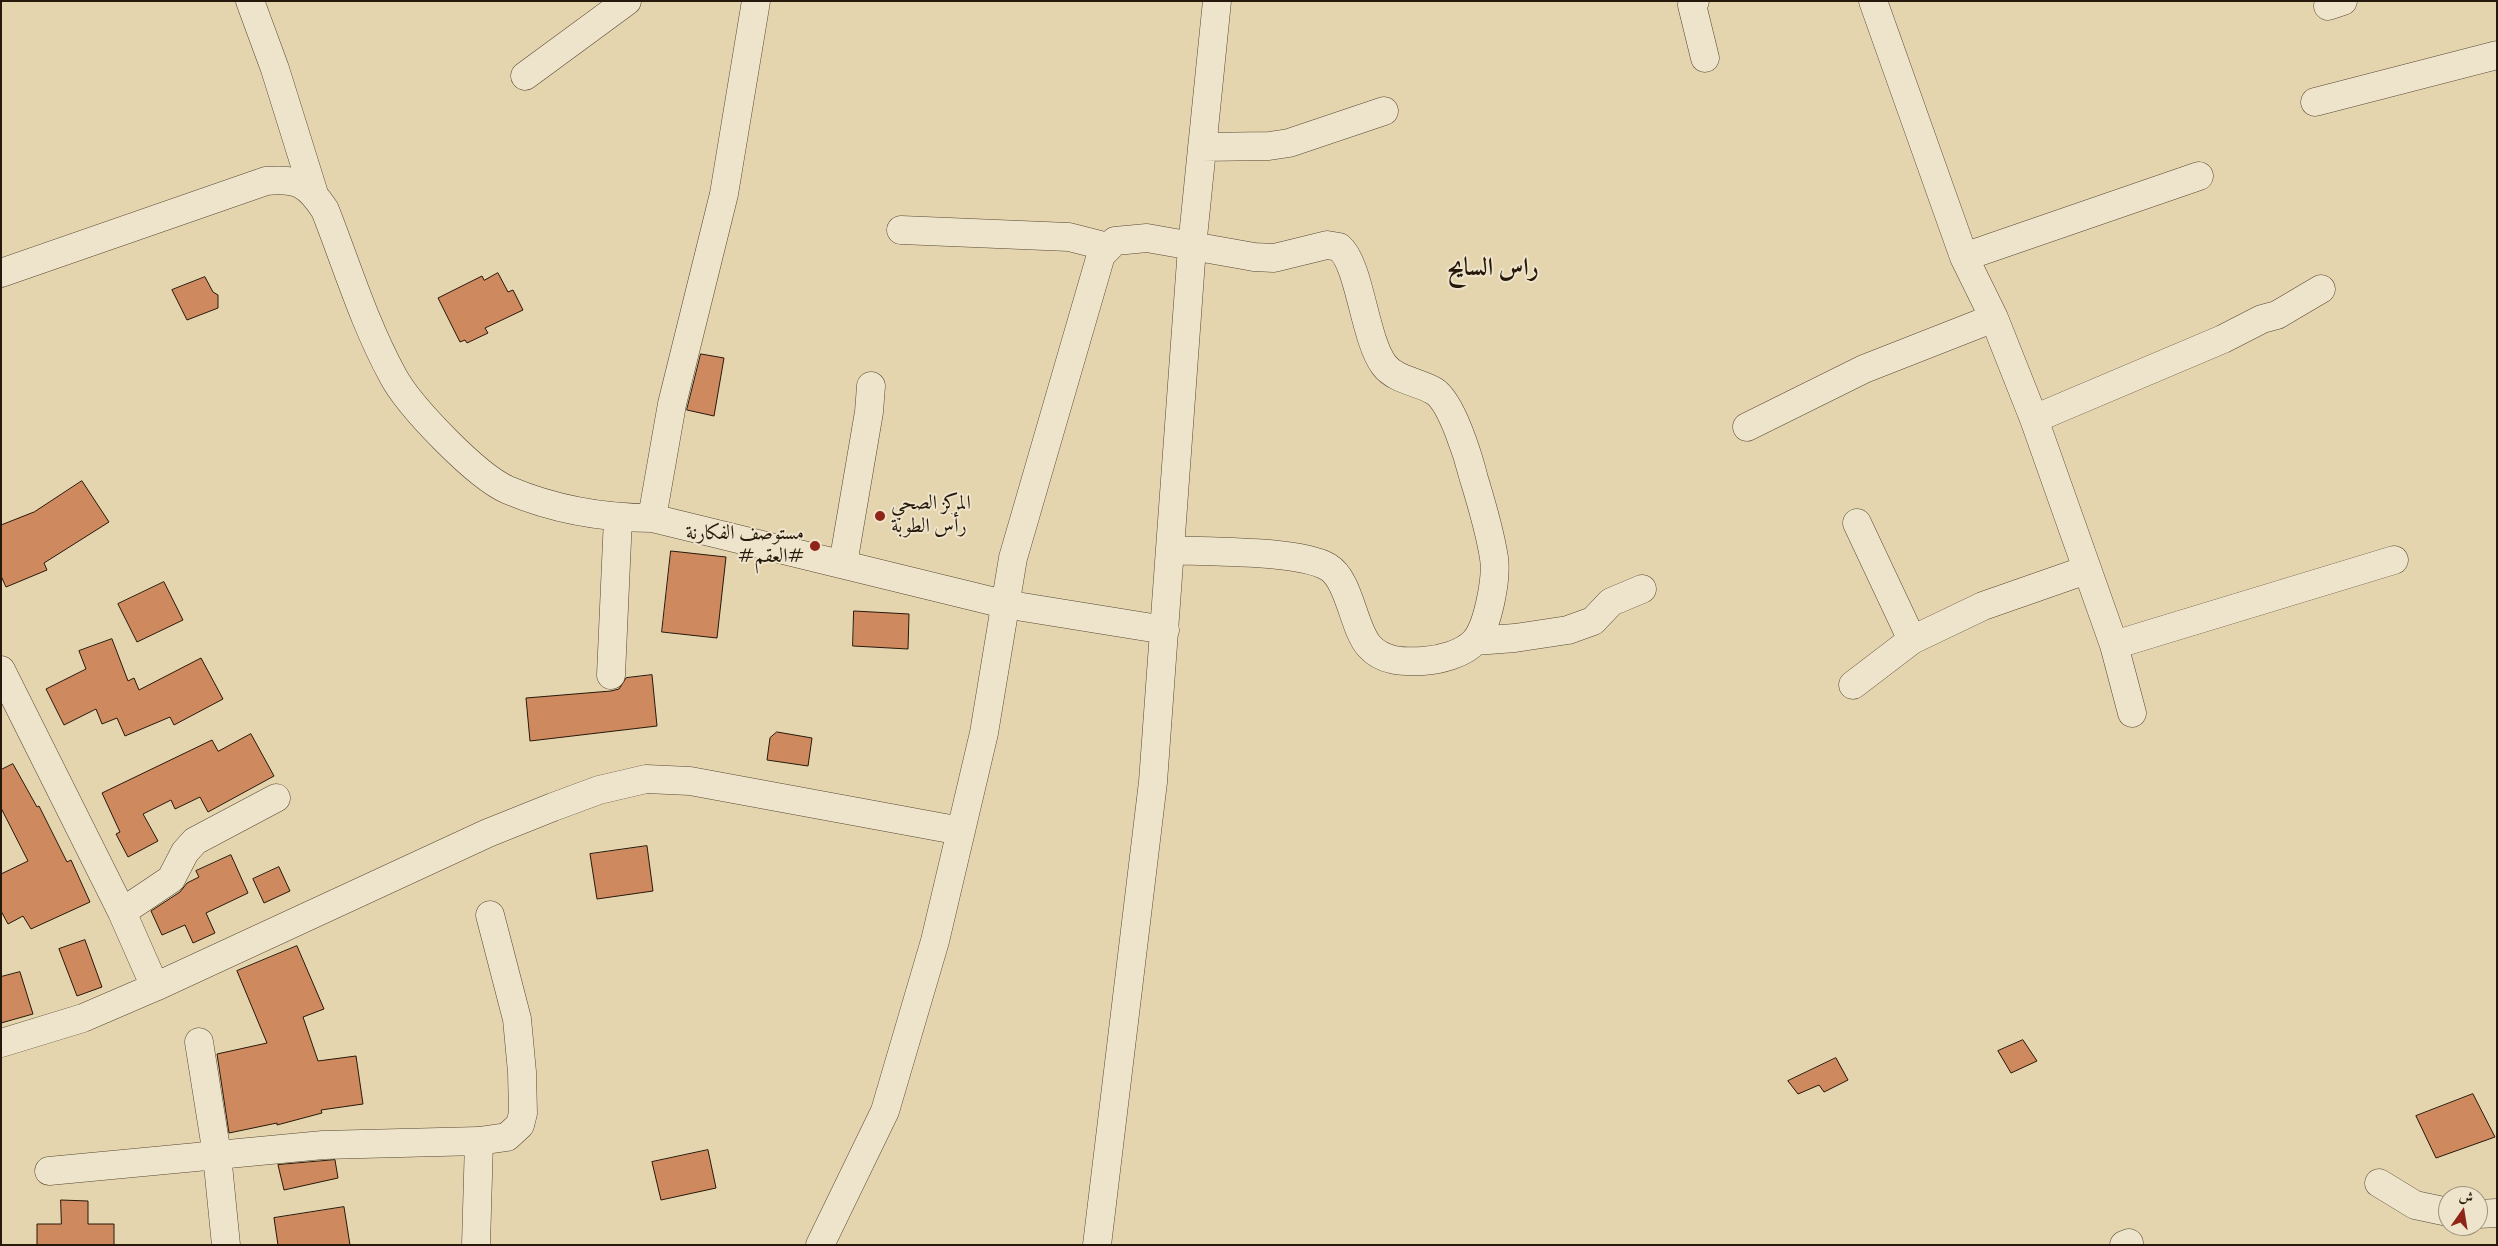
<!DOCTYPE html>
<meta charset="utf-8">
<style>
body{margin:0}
#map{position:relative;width:2498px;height:1246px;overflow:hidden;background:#e5d5af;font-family:"IM FELL Great Primer",Amiri,serif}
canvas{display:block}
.frame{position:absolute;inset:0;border:2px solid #26180a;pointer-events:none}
.north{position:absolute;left:2438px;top:1186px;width:50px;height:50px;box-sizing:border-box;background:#eee4cb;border:1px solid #9e927e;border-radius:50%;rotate:13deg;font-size:14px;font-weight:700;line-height:20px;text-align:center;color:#26180a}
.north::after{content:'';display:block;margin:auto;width:18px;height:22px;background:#8f2418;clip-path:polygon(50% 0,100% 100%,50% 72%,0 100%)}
</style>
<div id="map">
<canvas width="2498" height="1246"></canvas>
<div class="frame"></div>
<div class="north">ش</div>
</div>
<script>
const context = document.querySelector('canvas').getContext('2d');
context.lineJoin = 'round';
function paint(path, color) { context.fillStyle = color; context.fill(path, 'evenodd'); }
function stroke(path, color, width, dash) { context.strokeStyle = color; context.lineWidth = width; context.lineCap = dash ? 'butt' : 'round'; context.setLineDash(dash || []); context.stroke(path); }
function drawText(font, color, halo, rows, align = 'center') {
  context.font = font + ' "IM FELL Great Primer",Amiri,serif'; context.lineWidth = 4; context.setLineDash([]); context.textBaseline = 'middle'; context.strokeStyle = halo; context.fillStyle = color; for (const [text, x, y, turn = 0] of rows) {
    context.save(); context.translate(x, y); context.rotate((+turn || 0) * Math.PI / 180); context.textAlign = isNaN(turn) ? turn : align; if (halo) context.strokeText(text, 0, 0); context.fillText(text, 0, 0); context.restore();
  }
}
const building = new Path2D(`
 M 498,273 L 508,292 L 513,290 L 523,310 L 485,328 L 488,333 L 467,343 L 465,340 L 460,342 L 438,298 L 482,276 L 484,280 Z
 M 205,277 L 213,292 L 218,295 L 218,308 L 187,320 L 172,290 Z
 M 701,354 L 724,358 L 714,416 L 687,410 Z
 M 82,481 L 109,522 L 44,563 L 47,570 L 6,587 L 1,576 L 1,525 L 34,512 Z
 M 671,551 L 726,557 L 717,638 L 662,632 Z
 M 164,582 L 183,620 L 137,642 L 118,604 Z
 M 854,611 L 909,614 L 908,649 L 853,646 Z
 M 112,639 L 128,681 L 134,678 L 139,690 L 201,658 L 223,699 L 174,725 L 170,717 L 125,736 L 117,718 L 102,724 L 96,709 L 64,725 L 46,689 L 86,669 L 79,651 Z
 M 652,675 L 657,726 L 530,741 L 526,698 L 611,691 L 619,689 L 626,678 Z
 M 777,732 L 812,738 L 808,766 L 767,760 L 770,738 Z
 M 251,734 L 274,776 L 208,812 L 200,797 L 175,809 L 171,800 L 143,814 L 158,841 L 128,857 L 116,834 L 120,832 L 102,793 L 212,740 L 218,751 Z
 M 13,764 L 37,807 L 39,806 L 67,862 L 71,860 L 90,902 L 31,929 L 23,916 L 8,924 L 1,911 L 1,874 L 28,861 L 1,808 L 1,770 Z
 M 647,846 L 653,891 L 597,899 L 590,854 Z
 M 231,855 L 248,893 L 206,913 L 215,933 L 193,943 L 185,925 L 162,935 L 151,911 L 180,892 L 187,883 L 199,877 L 196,871 Z
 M 279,867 L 290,891 L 264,903 L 253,879 Z
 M 85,940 L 102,987 L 77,996 L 59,949 Z
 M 297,946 L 324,1009 L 303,1017 L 318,1061 L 356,1056 L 363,1104 L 321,1110 L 322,1113 L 277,1125 L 277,1123 L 229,1133 L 217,1054 L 267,1043 L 237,971 Z
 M 20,972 L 33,1014 L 1,1023 L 1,977 Z
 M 2023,1040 L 2037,1061 L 2011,1073 L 1998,1051 Z
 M 1836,1058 L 1848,1080 L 1824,1092 L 1819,1085 L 1798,1094 L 1788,1081 Z
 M 2473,1094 L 2495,1137 L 2436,1158 L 2416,1116 Z
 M 708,1150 L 716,1188 L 661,1200 L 652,1162 Z
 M 335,1160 L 338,1178 L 284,1190 L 278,1165 Z
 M 61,1200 L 88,1201 L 88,1224 L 114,1224 L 114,1245 L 37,1245 L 37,1224 L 61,1224 Z
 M 344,1207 L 350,1245 L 278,1245 L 274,1218 Z`);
paint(building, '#cf895e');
stroke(building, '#26180a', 1);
const minor = new Path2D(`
 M 250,1 L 275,69 L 314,194
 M 1695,1 L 1692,5 L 1705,58
 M 1873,1 L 1964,257 L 1994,318 L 2034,419 L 2114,645 L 2132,713
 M 2328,6 L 2343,1
 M 525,76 L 627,1
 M 2315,102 L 2497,55
 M 1202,147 L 1269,146 L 1289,143 L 1384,111
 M 901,230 L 1069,237 L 1108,247
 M 1964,257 L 2199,176
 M 1,273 L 266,181 C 298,178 308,184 325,210 C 347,266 364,323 393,376 C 409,406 476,476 508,490 C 553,509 602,518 652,518 L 1004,604 L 1165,630
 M 2034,419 L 2223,339 L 2262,319 L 2277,315 L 2321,289
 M 1747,427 L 1864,369 L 1994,318
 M 652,518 L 672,404 L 724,194 L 756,1
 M 1857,523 L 1912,640
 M 843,564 L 869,412 L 871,386
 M 1475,641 L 1515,638 L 1568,630 L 1593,621 L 1611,602 L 1642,589
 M 2114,645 L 2394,560
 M 1,670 L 122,912 L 155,987
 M 611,675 L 618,518
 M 1853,685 L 1912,640 L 1983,606 L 2086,570
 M 122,912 L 171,879 L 185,852 L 195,841 L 276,798
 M 199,1042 L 217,1155 L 226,1245
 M 1,1043 L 83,1018 L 155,987 L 488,833 L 553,807 L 599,790 L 646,779 L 690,781 L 961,831
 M 49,1171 L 323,1145 L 479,1141 L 507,1137 L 520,1125 L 523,1113 L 522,1072 L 517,1019 L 490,915
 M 2379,1183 L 2415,1205 L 2448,1212
 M 2478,1214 L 2497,1213
 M 476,1245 L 479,1141
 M 820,1245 L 885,1111 L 935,941 L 984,733 L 1013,558 L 1101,255 L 1115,241 L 1147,238 L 1254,257 L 1274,258 L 1327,245 L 1339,247 C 1360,264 1364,338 1384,365 C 1395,380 1419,382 1434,391 C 1452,402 1469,459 1474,479 C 1482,505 1490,532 1494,558 C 1497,578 1488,626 1475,641 C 1464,654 1439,660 1423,661 C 1404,662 1383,662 1369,646 C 1353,628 1350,580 1328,567 C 1299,550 1209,552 1171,550
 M 1097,1245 L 1153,782 L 1192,247 L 1217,1
 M 2124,1245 L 2129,1243`);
stroke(minor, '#564733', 29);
stroke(minor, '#eee4cb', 28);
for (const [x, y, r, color] of [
 [880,516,6,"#8f2418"],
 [815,546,6,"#8f2418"]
]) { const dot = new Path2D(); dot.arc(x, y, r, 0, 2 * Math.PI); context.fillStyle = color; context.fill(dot); stroke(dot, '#eee4cb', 2); }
drawText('20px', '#26180a', '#eee4cb', [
 ["المركز الصحي",891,504],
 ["رأس الطوبة",891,527],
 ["مستوصف الفكارنة",804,534,"right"],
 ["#العقم#",804,557,"right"]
], 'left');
drawText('bold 25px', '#26180a', '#eee4cb', [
 ["راس السايح",1493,269]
]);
</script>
